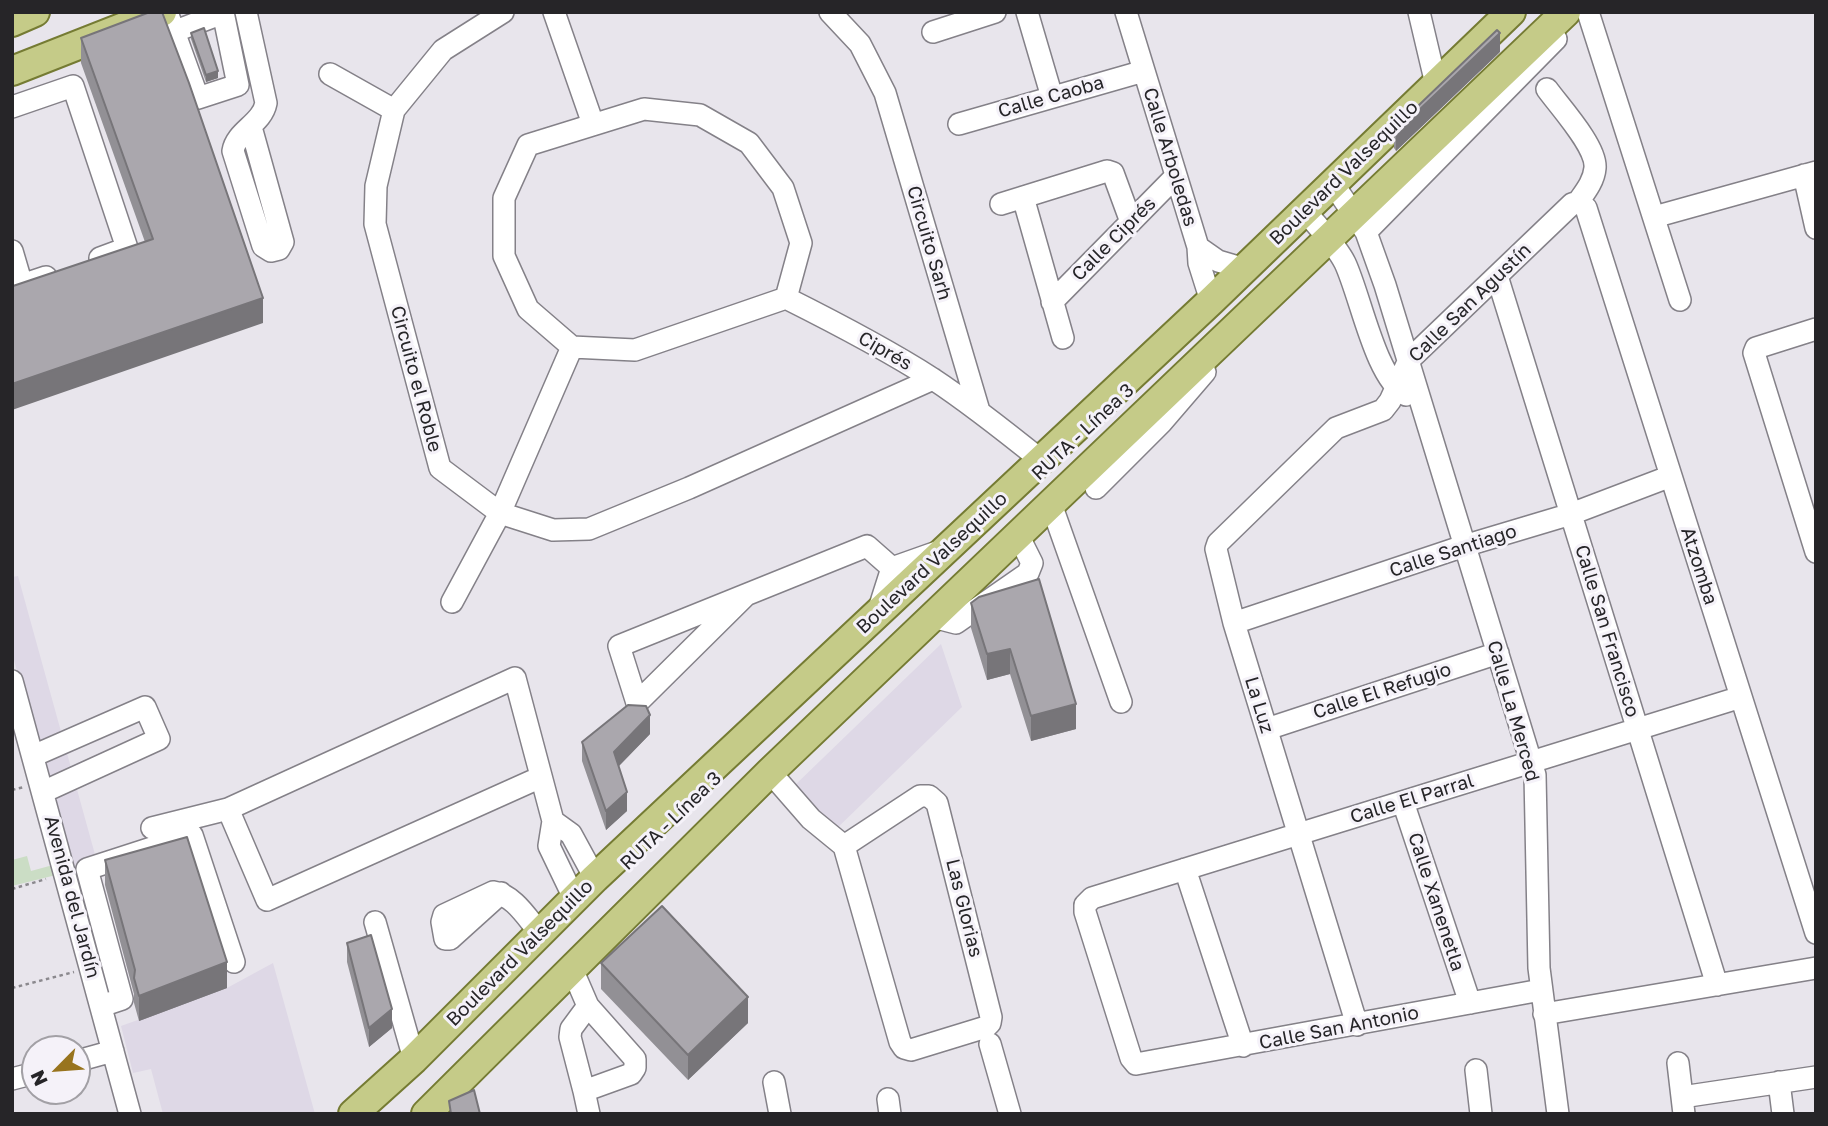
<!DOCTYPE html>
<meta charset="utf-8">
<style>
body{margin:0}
#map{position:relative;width:1828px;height:1126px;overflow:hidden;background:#e8e5ec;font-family:"Golos Text",sans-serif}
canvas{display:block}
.frame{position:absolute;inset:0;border:14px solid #262528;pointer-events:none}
.north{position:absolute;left:21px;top:1035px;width:70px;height:70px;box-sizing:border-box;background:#f5f2f9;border:2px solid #a2a0a5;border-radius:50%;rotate:245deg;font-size:19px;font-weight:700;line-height:28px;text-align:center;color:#262528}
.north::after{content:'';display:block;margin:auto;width:24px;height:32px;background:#98741e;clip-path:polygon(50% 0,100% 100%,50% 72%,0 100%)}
</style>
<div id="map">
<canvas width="1828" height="1126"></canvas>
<div class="frame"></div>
<div class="north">N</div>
</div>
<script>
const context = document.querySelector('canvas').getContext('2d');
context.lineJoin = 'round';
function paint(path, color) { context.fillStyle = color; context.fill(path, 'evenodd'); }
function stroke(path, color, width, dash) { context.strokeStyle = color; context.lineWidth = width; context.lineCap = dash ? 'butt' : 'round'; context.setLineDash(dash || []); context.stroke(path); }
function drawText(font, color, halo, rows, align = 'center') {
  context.font = font + ' "Golos Text",sans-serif'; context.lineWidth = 6; context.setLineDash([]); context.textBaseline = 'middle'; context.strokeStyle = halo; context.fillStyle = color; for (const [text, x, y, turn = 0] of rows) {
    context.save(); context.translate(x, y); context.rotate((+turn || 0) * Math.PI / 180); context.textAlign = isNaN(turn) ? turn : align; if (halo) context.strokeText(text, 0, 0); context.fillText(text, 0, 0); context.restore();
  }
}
paint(new Path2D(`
 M 18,576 L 99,869 L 74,876 L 12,653 L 12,577 Z
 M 941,644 L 962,707 L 832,833 L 793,787 Z
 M 273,963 L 315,1114 L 163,1114 L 151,1069 L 133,1073 L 121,1026 L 227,988 Z`), '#ded8e6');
paint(new Path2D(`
 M 27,856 L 31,871 L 53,865 L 56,875 L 12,886 L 12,860 Z`), '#cbddc5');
const minor = new Path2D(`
 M 167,12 L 198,98 L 238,85 L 223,12
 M 246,12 L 266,103 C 262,124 236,131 233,151 L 263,246 L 271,251 L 279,249 L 283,242 L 251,127
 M 503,12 L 443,50 L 394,110 L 376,186 L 375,224 L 440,468 L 500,513 L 553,530 L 589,529 L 689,488 L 933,379
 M 554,12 L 593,124
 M 830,12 L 860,44 L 885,93 L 979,411
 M 1027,12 L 1052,97
 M 1126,12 L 1198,247 L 1199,263 L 1211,301
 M 1419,12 L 1436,84
 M 1588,12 L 1680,300
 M 173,32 L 223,13
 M 933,32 L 995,12
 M 330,74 L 394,110
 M 1547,89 C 1560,107 1597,147 1595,168 C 1594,181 1585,192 1578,202
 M 12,107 L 73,86 L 127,248 L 100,258
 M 644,109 L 700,115 L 749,143 L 783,188 L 801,243 L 786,298 L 635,350 L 572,347 L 528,309 L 504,256 L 504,198 L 528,145 Z
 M 959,124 L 1144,71
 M 1804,175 L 1816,228
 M 1333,184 L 1366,232 L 1385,285 L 1535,775 L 1539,968 L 1558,1114
 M 1023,197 L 1063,338
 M 1578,202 L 1586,208 L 1816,933
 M 1001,204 L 1107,171 L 1113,173 L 1131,222
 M 1305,211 C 1318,227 1336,245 1345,263 C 1361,297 1375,377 1406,395
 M 1654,217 L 1816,172
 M 1366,232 L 1556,39
 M 1198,247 L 1218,261 L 1245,269
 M 12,251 L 22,285 L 46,277
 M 1497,276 L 1717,985
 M 786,298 C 836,323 886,349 933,379 C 971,404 1006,432 1042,461
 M 1052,302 L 1176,176
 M 1816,329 L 1756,348 L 1754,353 L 1816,552
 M 1096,488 L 1162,422 L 1205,372
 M 1051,504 L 1121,702
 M 746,595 L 637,703 L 619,646 L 867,546 L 892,568
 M 452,602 L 500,513 L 572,347
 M 878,612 L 892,568 L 940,551
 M 933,617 L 956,623 L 1028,573 L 1032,563 L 1018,535
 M 1234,623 L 1464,546 L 1571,514 L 1671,476
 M 12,681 L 130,1114
 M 1267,729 L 1498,653
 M 33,756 L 145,707 L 159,739 L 43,792
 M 770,772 L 811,819 L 844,846 L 900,1042 L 904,1048 L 911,1050 L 986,1027 L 990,1023 L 991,1017 L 937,803 L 929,796 L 920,796 L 844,846
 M 1403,802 L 1470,1003
 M 228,809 L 267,900 L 541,777
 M 553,821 L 571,834 L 595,878
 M 152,828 L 228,809 L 515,678 L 553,821 L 549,846 L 574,898
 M 1185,869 L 1243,1046
 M 501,893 L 450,939 L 445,939 L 442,922 L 444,915 L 493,892 C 514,895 527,918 540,933
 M 375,922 L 414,1059
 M 572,969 L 588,1006 L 635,1059 L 635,1068 L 631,1074 L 584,1091 L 589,1114
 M 1541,990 L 1136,1064 L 1131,1058 L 1085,912 L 1085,905 L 1092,898 L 1741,697
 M 101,1006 L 122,999 L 87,869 L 192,835 L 234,962
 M 1544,1014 L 1816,968
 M 1357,1025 L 1234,623 L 1216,549 L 1218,543 L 1336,428 L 1383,410 L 1390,401 L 1409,360 L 1572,204 L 1578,202
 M 990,1044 L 1010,1114
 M 77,1061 L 113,1051
 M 1678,1063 L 1684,1114
 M 1476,1070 L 1481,1114
 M 12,1079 L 35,1073
 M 774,1082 L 780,1114
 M 1779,1082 L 1783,1114
 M 584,1091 L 570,1037 L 571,1029 L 588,1006
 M 1682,1097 L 1816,1077
 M 888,1099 L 890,1114`);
const major = new Path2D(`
 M 12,22 L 35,12
 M 12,71 L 162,12
 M 353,1114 L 414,1059 L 595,878 L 1211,301 L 1511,12
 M 426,1114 L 770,772 L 1566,12`);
stroke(minor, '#848188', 24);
stroke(major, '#757b33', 32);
stroke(new Path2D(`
 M 12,790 L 24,787
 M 12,889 L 46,879
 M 12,988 L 74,972`), '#8b898e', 2.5, [3.5, 3.5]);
stroke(minor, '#fff', 21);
stroke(major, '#c5cb88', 28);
paint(new Path2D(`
 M 191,33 L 218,78 L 206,82 L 191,39 Z
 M 81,38 L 263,323 L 13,286 L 145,242 L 81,63 Z
 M 1500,52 L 1396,151 L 1394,148 L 1394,129 Z
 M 971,603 L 1076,729 L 1031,741 L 1010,674 L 987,680 L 971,628 Z
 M 650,734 L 619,766 L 627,811 L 606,830 L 582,761 L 582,742 Z
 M 105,860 L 227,988 L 139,1021 L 134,1003 L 134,994 L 105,885 Z
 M 347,943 L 392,1028 L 369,1047 L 347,962 Z
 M 601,963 L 748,1023 L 688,1080 L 601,989 Z`), '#929095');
paint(new Path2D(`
 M 1500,33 L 1500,52 L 1396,151 L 1396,132 Z
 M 218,71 L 218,78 L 206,82 L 206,75 Z
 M 263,298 L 263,323 L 12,410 L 12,384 Z
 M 1010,649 L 1010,674 L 987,680 L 987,654 Z
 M 1076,704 L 1076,729 L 1031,741 L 1031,716 Z
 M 650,715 L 650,734 L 614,771 L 614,752 Z
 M 627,792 L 627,811 L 606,830 L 606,811 Z
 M 227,962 L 227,988 L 139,1021 L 139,996 Z
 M 748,997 L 748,1023 L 688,1080 L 688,1055 Z
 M 392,1009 L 392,1028 L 369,1047 L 369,1028 Z`), '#777579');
const building = new Path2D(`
 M 150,12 L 162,12 L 189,83 L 263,298 L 12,384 L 12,284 L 13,286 L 153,239 L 81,38 Z
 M 204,28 L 218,71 L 206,75 L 191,33 Z
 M 1497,30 L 1500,33 L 1396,132 L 1394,129 Z
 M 1039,579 L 1076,704 L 1031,716 L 1010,649 L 987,654 L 971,603 L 979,597 Z
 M 628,705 L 646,706 L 650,715 L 614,752 L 627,792 L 606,811 L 582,742 Z
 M 187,837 L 227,962 L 139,996 L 134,978 L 135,970 L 105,860 Z
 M 662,906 L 748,997 L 688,1055 L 601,963 Z
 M 371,935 L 392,1009 L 369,1028 L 347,943 Z
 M 474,1090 L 480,1114 L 451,1114 L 449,1101 Z`);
paint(building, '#aaa7ad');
stroke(building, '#777579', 2);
drawText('19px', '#262528', '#f5f2f9', [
 ["Calle Caoba",1051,97,-16],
 ["Calle Arboledas",1170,157,73],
 ["Boulevard Valsequillo",1344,173,-44],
 ["Calle Ciprés",1114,239,-45],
 ["Circuito Sarh",929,243,74],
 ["Calle San Agustín",1470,303,-44],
 ["Ciprés",885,351,30],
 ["Circuito el Roble",416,379,75],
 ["RUTA - Línea 3",1083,432,-43],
 ["Calle Santiago",1453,551,-18],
 ["Boulevard Valsequillo",932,563,-43],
 ["Atzomba",1699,566,72],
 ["Calle San Francisco",1607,631,73],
 ["Calle El Refugio",1382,691,-18],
 ["La Luz",1259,705,73],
 ["Calle La Merced",1513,711,74],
 ["Calle El Parral",1412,799,-17],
 ["RUTA - Línea 3",671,821,-44],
 ["Avenida del Jardín",72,897,75],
 ["Calle Xanenetla",1436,902,72],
 ["Las Glorias",964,908,76],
 ["Boulevard Valsequillo",520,953,-45],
 ["Calle San Antonio",1339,1028,-11]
]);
</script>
